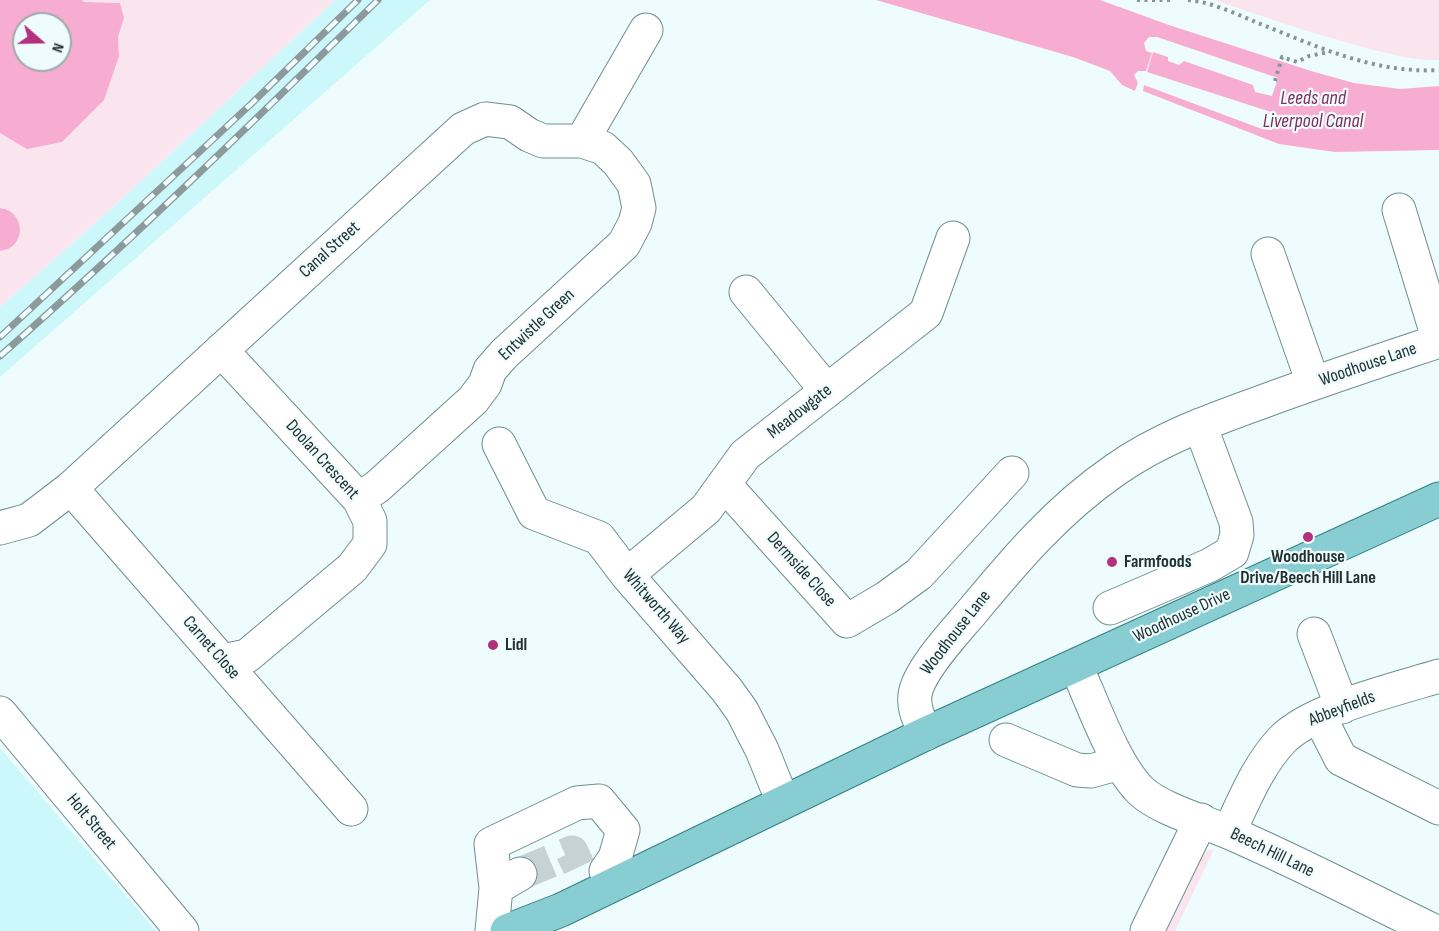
<!DOCTYPE html>
<style>
body{margin:0}
#map{position:relative;width:1439px;height:931px;overflow:hidden;background:#effcfd;font-family:"Sofia Sans Condensed",sans-serif}
canvas{display:block}
.north{position:absolute;left:12px;top:12px;width:60px;height:60px;box-sizing:border-box;background:#effcfd;border:2px solid #9daaab;border-radius:50%;rotate:110deg;font-size:16px;font-weight:700;line-height:24px;text-align:center;color:#233031}
.north::after{content:'';display:block;margin:auto;width:21px;height:27px;background:#b1317d;clip-path:polygon(50% 0,100% 100%,50% 72%,0 100%)}
</style>
<div id="map">
<canvas width="1439" height="931"></canvas>
<div class="north">N</div>
</div>
<script>
const context = document.querySelector('canvas').getContext('2d');
context.lineJoin = 'round';
function paint(path, color) { context.fillStyle = color; context.fill(path, 'evenodd'); }
function stroke(path, color, width, dash) { context.strokeStyle = color; context.lineWidth = width; context.lineCap = dash ? 'butt' : 'round'; context.setLineDash(dash || []); context.stroke(path); }
function drawText(font, color, halo, rows, align = 'center') {
  context.font = font + ' "Sofia Sans Condensed",sans-serif'; context.lineWidth = 4.5; context.setLineDash([]); context.textBaseline = 'middle'; context.strokeStyle = halo; context.fillStyle = color; for (const [text, x, y, turn = 0] of rows) {
    context.save(); context.translate(x, y); context.rotate((+turn || 0) * Math.PI / 180); context.textAlign = isNaN(turn) ? turn : align; if (halo) context.strokeText(text, 0, 0); context.fillText(text, 0, 0); context.restore();
  }
}
paint(new Path2D(`
 M 335,0 L 430,0 L 0,377 L 0,307 L 113,207 Z
 M 0,748 L 156,931 L 0,931 Z`), '#ccf8fc');
paint(new Path2D(`
 M 82,0 L 335,0 L 113,207 L 0,307 L 0,251 L 6,250 L 3,208 L 0,208 L 0,133 L 3,134 L 119,56 L 118,37 L 124,18 L 120,3 L 84,2 Z
 M 1214,0 L 1439,0 L 1439,60 C 1414,61 1390,54 1366,48 C 1314,34 1264,17 1214,0 Z
 M 1214,849 L 1175,931 L 1162,931 L 1197,854 Z`), '#fae5ee');
paint(new Path2D(`
 M 0,0 L 82,0 L 84,2 L 120,3 L 124,18 L 118,37 L 119,56 L 104,100 L 62,142 L 27,149 L 0,133 ZM 24,24 L 60,24 L 60,60 L 24,60 Z
 M 876,0 L 1100,0 L 1169,25 L 1311,71 L 1354,83 L 1400,89 L 1439,86 L 1439,150 L 1335,152 L 1279,144 L 1143,91 L 1144,85 L 1262,129 L 1272,130 L 1274,119 L 1271,112 L 1147,72 L 1153,52 L 1168,57 L 1168,61 L 1179,65 L 1184,61 L 1253,85 L 1255,92 L 1272,96 L 1278,78 L 1157,37 L 1149,37 L 1144,43 L 1146,51 L 1152,53 L 1146,71 L 1138,71 L 1134,75 L 1138,83 L 1135,91 L 1122,85 L 1110,71 L 1073,57 Z
 M 0,208 C 26,211 27,248 0,251 Z`), '#f7add1');
stroke(new Path2D(`
 M 520,874 L 572,852 L 579,867`), '#c6d3d4', 33, [33, 16]);
const minor = new Path2D(`
 M 582,141 L 646,30
 M 1399,210 L 1439,341
 M 1268,254 L 1313,383
 M 746,292 L 827,391
 M 221,350 L 359,499 L 370,521 L 370,544 L 352,568 L 247,656 L 223,661
 M 499,444 L 534,513 L 599,538 L 627,575 L 727,690 L 742,711 L 762,750 L 783,802
 M 724,484 L 847,621 L 886,598 L 919,574 L 1012,473
 M 71,488 L 351,809
 M 0,528 L 29,520 L 71,488 L 463,129 L 485,119 L 510,122 L 529,135 L 543,141 L 582,141 L 603,148 L 618,162 L 634,184 L 639,208 L 635,223 L 624,244 L 504,354 L 490,370 L 485,384 L 473,400 L 377,487 L 359,499
 M 627,575 L 706,509 L 745,455 L 926,313 L 953,238
 M 1110,608 L 1210,565 L 1232,552 L 1237,535 L 1236,522 L 1200,425
 M 1314,634 L 1342,707
 M 1076,666 C 1092,701 1114,765 1141,791 C 1160,809 1203,821 1228,832 C 1298,862 1366,898 1434,931
 M 0,713 L 182,931
 M 1319,716 L 1341,759 L 1439,808
 M 925,734 C 920,721 913,709 915,695 C 918,671 955,632 971,613 C 1015,560 1057,510 1115,470 C 1159,439 1209,421 1259,403 C 1318,381 1379,361 1439,341
 M 1006,740 L 1077,770 L 1091,771 L 1120,763
 M 1229,832 C 1244,801 1258,765 1282,740 C 1311,709 1397,689 1439,676
 M 496,888 L 491,844 L 577,803 L 599,801 L 623,830 L 615,858 L 606,871
 M 492,931 L 496,888 L 520,874
 M 1147,931 L 1201,820`);
const major = new Path2D(`
 M 507,931 L 561,910 L 925,734 L 1439,499`);
stroke(minor, '#6e8e90', 35);
stroke(major, '#318086', 35);
stroke(new Path2D(`
 M 1137,0 L 1170,0
 M 1188,0 C 1212,2 1236,14 1258,23 C 1316,46 1375,74 1439,70
 M 1275,81 L 1282,57 L 1297,62 L 1309,56 L 1329,52`), '#879495', 4, [3, 4.5]);
stroke(minor, '#fff', 33);
stroke(major, '#88cdd2', 33);
const rail = new Path2D(`
 M 0,337 L 250,105 L 358,0
 M 0,356 C 130,242 254,121 378,0`);
stroke(rail, '#8d9a9b', 7);
stroke(rail, '#effcfd', 4.5, [14]);
for (const [x, y, r, color] of [
 [1308,537,6,"#b1317d"],
 [1112,562,6,"#b1317d"],
 [493,645,6,"#b1317d"]
]) { const dot = new Path2D(); dot.arc(x, y, r, 0, 2 * Math.PI); context.fillStyle = color; context.fill(dot); stroke(dot, '#effcfd', 2); }
drawText('18px', '#233031', '#effcfd', [
 ["Canal Street",330,250,-42],
 ["Entwistle Green",537,325,-43],
 ["Woodhouse Lane",1368,365,-19],
 ["Meadowgate",800,412,-38],
 ["Doolan Crescent",322,460,48],
 ["Dermside Close",801,570,48],
 ["Whitworth Way",656,607,49],
 ["Woodhouse Drive",1182,616,-25],
 ["Woodhouse Lane",956,633,-52],
 ["Carnet Close",211,648,49],
 ["Abbeyfields",1342,709,-21],
 ["Holt Street",91,822,50],
 ["Beech Hill Lane",1272,853,26]
]);
drawText('bold 18px', '#233031', '#effcfd', [
 ["Woodhouse",1308,557,"center"],
 ["Drive/Beech Hill Lane",1308,578,"center"],
 ["Farmfoods",1124,562],
 ["Lidl",505,645]
], 'left');
drawText('italic 20px', '#812d5d', '#effcfd', [
 ["Leeds and",1313,99],
 ["Liverpool Canal",1313,122]
]);
</script>
